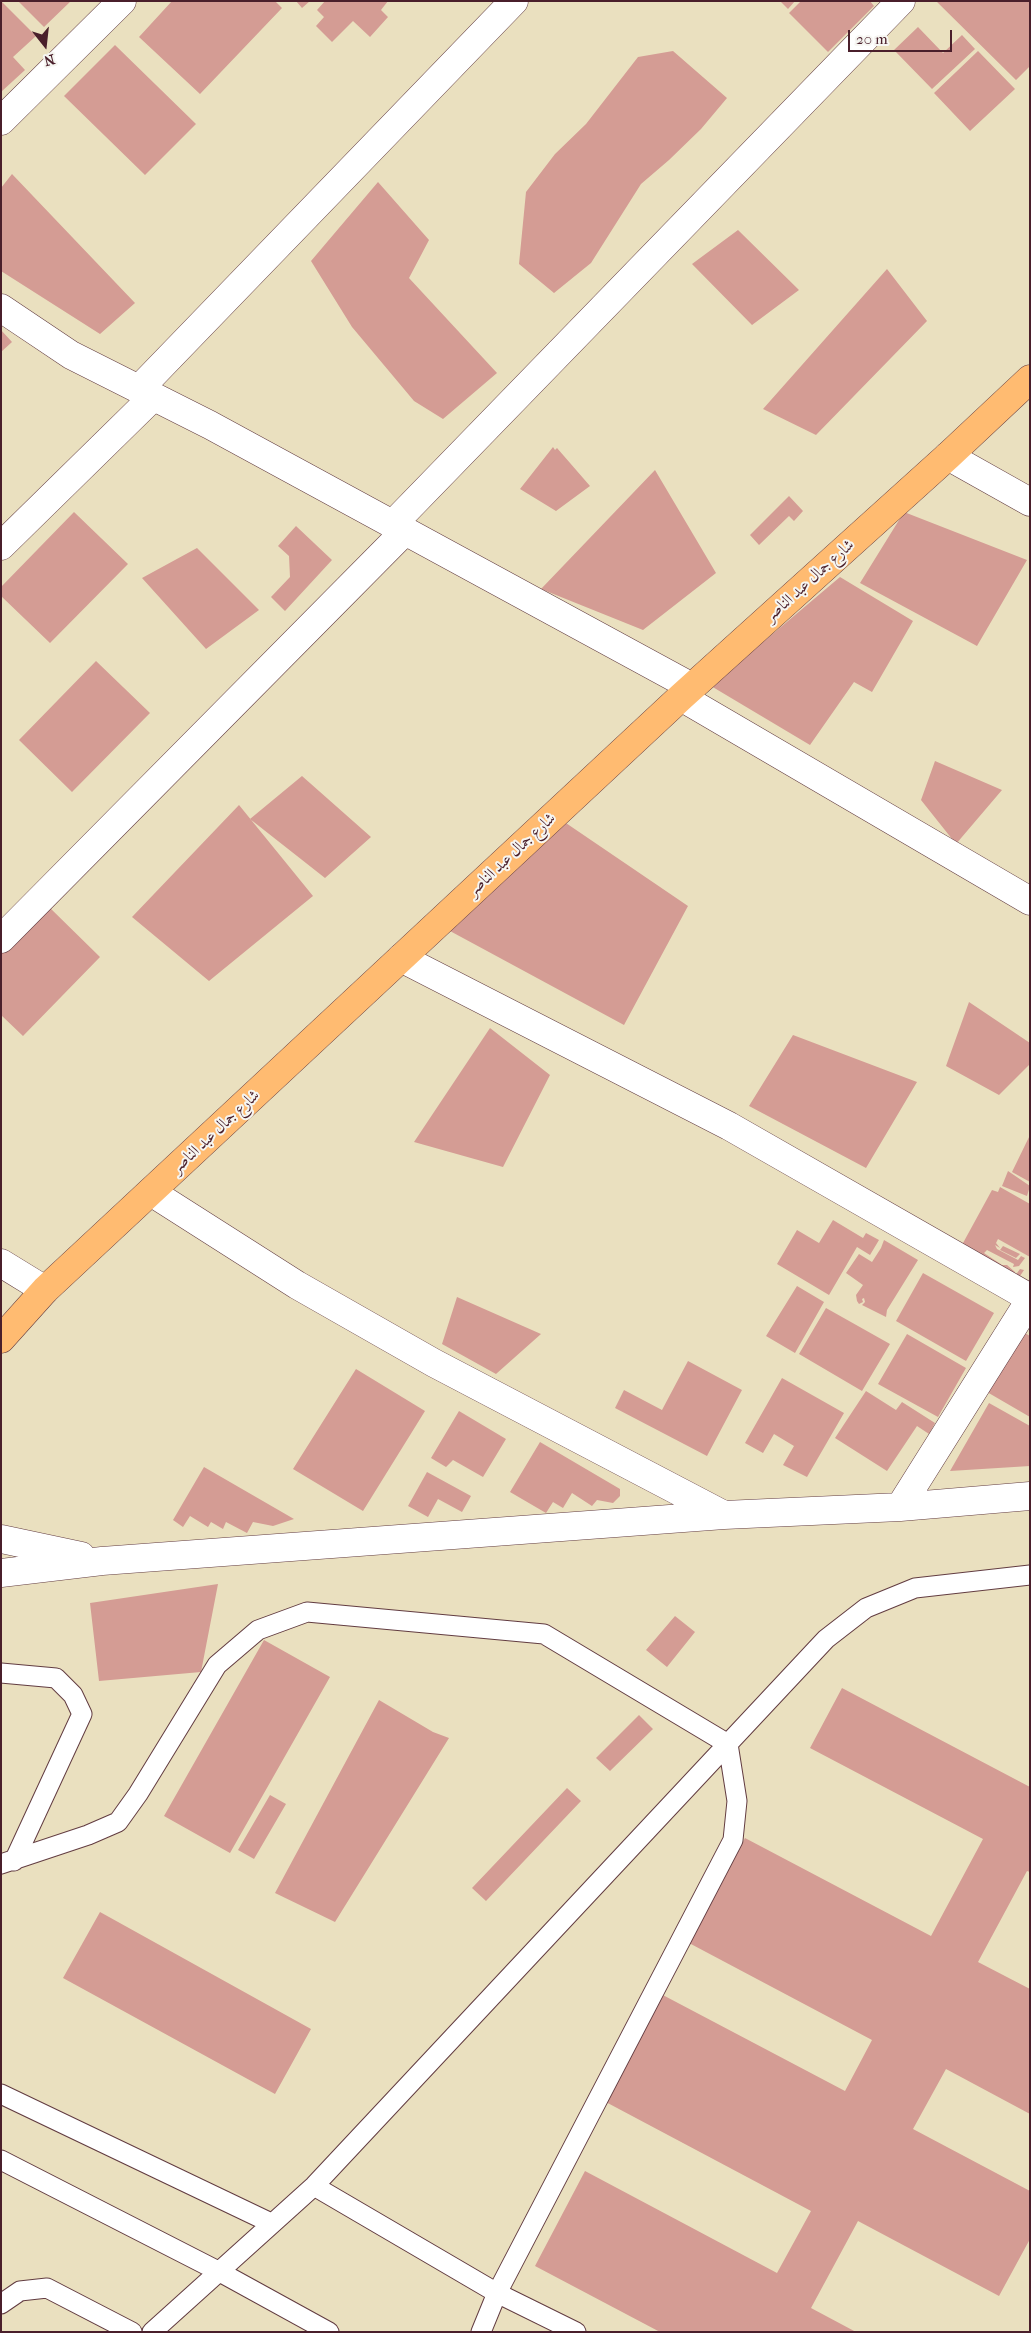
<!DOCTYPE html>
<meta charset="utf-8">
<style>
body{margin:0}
#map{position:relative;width:1031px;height:2333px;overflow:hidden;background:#eae0bf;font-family:"IM FELL French Canon",serif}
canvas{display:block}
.frame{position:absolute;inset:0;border:2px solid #4a1f2b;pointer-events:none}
.north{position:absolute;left:20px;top:20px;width:50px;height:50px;-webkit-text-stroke:4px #f6f6f2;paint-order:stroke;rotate:164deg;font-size:14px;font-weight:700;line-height:20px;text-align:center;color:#4a1f2b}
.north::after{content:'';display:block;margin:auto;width:18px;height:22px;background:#4a1f2b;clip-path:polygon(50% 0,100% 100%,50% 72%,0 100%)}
.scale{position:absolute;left:848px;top:30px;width:104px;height:22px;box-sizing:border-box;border:2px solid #4a1f2b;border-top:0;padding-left:6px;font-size:15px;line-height:18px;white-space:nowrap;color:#4a1f2b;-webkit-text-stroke:4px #f6f6f2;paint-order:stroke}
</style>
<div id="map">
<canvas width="1031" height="2333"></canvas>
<div class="frame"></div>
<div class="north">N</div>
<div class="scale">20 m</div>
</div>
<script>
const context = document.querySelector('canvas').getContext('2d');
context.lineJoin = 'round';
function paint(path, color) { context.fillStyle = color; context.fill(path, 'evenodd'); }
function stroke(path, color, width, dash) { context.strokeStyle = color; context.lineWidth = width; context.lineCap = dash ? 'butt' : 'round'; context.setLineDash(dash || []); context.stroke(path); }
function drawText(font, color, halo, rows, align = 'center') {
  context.font = font + ' "IM FELL French Canon",Amiri,serif'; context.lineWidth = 4; context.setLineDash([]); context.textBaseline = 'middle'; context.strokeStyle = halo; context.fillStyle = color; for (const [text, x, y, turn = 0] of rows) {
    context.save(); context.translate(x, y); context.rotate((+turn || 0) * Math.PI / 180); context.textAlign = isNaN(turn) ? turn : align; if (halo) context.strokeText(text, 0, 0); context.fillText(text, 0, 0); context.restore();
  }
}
paint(new Path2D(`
 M 1,1 L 36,36 L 13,57 L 25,70 L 1,92 Z
 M 18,1 L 71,1 L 44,27 Z
 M 172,1 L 275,1 L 282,8 L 200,94 L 139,37 Z
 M 296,1 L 310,1 L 302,8 Z
 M 325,1 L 388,1 L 381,10 L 388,17 L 370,37 L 353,21 L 332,42 L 316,26 L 324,17 L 317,10 Z
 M 780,1 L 795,1 L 788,9 Z
 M 801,1 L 870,1 L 874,6 L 828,52 L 789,13 Z
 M 936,1 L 1030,1 L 1030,66 L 1016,80 Z
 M 918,27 L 943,53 L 962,35 L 975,49 L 932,89 L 894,50 Z
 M 115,45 L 196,124 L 145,175 L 64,96 Z
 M 673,51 L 727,98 L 701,129 L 669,160 L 641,184 L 591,263 L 554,293 L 519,264 L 526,192 L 555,154 L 586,124 L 638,57 Z
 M 978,51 L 1015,89 L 970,131 L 934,93 Z
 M 12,174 L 135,303 L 100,334 L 1,271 L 1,188 Z
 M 378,182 L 429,240 L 409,278 L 497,373 L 443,419 L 414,401 L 352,327 L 311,261 Z
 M 738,230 L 799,290 L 752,325 L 692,264 Z
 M 887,269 L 927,321 L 816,435 L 763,409 Z
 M 1,330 L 12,342 L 1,352 Z
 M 553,447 L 555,450 L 557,448 L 590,486 L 556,511 L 520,489 Z
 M 655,470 L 716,573 L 643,630 L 541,589 Z
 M 789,496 L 803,511 L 794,521 L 789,516 L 759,545 L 750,535 Z
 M 74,512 L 128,564 L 50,643 L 1,596 L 1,587 Z
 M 904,512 L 1027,560 L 977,646 L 860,583 Z
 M 296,526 L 332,560 L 285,611 L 271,597 L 290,577 L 289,556 L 278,546 Z
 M 197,548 L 259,610 L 206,649 L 142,578 Z
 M 840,577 L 913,621 L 872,692 L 854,682 L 810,745 L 711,686 Z
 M 96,661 L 150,713 L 72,792 L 19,740 Z
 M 935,761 L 1002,790 L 956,844 L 921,800 Z
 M 302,776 L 371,837 L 325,878 L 250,819 Z
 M 239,805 L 313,896 L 209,981 L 132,917 Z
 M 560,819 L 688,906 L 624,1025 L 450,931 Z
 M 47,905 L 100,957 L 23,1036 L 1,1015 L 1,951 Z
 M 969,1002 L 1030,1043 L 1030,1064 L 999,1095 L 946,1066 Z
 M 490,1028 L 550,1075 L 503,1167 L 414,1142 Z
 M 793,1035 L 917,1082 L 866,1168 L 749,1106 Z
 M 1030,1135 L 1030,1182 L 1012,1172 Z
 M 1008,1171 L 1030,1186 L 1027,1196 L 1002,1186 Z
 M 1000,1187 L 1030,1204 L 1030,1257 L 998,1239 L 996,1243 L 1000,1248 L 995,1245 L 997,1249 L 1018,1260 L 1021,1256 L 1025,1258 L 1019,1266 L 1013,1267 L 1014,1264 L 987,1250 L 984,1253 L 1002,1265 L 1007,1265 L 1015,1272 L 1009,1278 L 1012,1280 L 1020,1269 L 1024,1270 L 1014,1285 L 957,1254 L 992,1190 L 998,1192 Z
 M 833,1220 L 863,1238 L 866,1233 L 879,1240 L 870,1255 L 857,1247 L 829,1295 L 777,1264 L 797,1230 L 819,1243 Z
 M 884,1240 L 918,1260 L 887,1310 L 886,1317 L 862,1305 L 865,1302 L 864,1298 L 862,1299 L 863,1302 L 859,1304 L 857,1301 L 856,1295 L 863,1285 L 846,1273 L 859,1254 L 872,1262 L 881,1248 Z
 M 1003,1246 L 1020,1254 L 1016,1258 L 1000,1250 Z
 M 923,1273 L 994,1313 L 966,1361 L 896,1321 Z
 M 797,1286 L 824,1302 L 795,1353 L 766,1336 Z
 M 457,1297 L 541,1334 L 496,1374 L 442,1344 Z
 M 826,1308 L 890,1344 L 862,1391 L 799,1354 Z
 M 1023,1332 L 1030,1336 L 1030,1417 L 987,1392 Z
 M 907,1334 L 966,1368 L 938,1417 L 878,1384 Z
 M 688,1361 L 742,1390 L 707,1456 L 615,1408 L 624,1390 L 662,1410 Z
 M 356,1369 L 425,1411 L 363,1511 L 293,1469 Z
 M 782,1378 L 844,1413 L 807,1477 L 783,1465 L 794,1446 L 774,1434 L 763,1453 L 745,1443 Z
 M 866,1391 L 896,1410 L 902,1402 L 935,1423 L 929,1434 L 917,1426 L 887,1471 L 835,1438 Z
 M 989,1403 L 1030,1426 L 1030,1466 L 950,1471 Z
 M 459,1411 L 506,1439 L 483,1477 L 453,1460 L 446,1467 L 431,1458 Z
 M 540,1442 L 620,1489 L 620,1496 L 613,1503 L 597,1500 L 592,1506 L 572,1493 L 563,1508 L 553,1502 L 546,1513 L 510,1492 Z
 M 204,1467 L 294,1519 L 273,1526 L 253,1522 L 247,1533 L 226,1522 L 223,1529 L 211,1522 L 208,1527 L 190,1516 L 183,1527 L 173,1520 Z
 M 427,1472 L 471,1496 L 462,1512 L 438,1499 L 428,1517 L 408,1506 Z
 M 218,1584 L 201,1672 L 99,1681 L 90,1603 Z
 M 675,1616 L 695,1632 L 667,1667 L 646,1650 Z
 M 264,1640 L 330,1677 L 230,1853 L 164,1816 Z
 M 842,1688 L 1030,1787 L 1030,1872 L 1027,1871 L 978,1962 L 1030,1989 L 1030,2114 L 946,2069 L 913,2129 L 1030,2191 L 1030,2239 L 999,2296 L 858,2221 L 811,2308 L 856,2332 L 660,2332 L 535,2266 L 585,2171 L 777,2273 L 811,2211 L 602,2100 L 659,1993 L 845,2091 L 872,2040 L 689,1943 L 745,1838 L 931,1936 L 983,1839 L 810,1748 Z
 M 379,1700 L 433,1732 L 449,1738 L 335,1922 L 275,1893 Z
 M 639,1715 L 653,1729 L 610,1771 L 596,1758 Z
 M 567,1788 L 581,1801 L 486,1901 L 472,1888 Z
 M 270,1795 L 286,1804 L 254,1859 L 238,1850 Z
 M 100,1912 L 311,2029 L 275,2094 L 63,1978 Z`), '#d49c94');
const lane = new Path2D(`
 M 1,1673 L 56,1678 L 73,1695 L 82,1714 L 14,1861
 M 1,1864 L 88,1835 L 118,1822 L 138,1794 L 217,1665 L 258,1630 L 307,1612 L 544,1634 L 728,1744 L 737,1801 L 733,1840 L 497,2293 L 481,2332
 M 1,2094 L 271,2223
 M 1,2160 L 218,2271 L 329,2332
 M 314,2186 L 497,2293 L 576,2332
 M 1,2304 L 20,2291 L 47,2288 L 132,2332
 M 152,2332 L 314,2186 L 826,1639 L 866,1608 L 915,1588 L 1030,1575`);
const street = new Path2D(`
 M 1,121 L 122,1
 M 1,308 L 71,355 L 210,425 L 692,687
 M 139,389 L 514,1
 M 948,456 L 1030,502
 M 392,525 L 901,1
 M 1,546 L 153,397
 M 681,697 L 1030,901
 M 1,939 L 405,531
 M 401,958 L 729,1126 L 1030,1298
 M 151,1192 L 297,1285 L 434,1363 L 724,1515
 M 1,1263 L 45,1290
 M 900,1507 L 1030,1300
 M 1,1539 L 81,1556
 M 1,1573 L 102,1561 L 724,1515 L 900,1507 L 1030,1496`);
const primary = new Path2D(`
 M 1,1339 L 45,1290 L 681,697 L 948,456 L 1030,379`);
stroke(lane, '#623c41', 21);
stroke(street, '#623c41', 29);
stroke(primary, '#623c41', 29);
stroke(lane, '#fff', 19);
stroke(street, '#fff', 28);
stroke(primary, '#ffbb71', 28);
drawText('16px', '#4a1f2b', '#f6f6f2', [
 ["شارع جمال عبد الناصر",810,581,-42],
 ["شارع جمال عبد الناصر",512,855,-43],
 ["شارع جمال عبد الناصر",216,1132,-43]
]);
</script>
